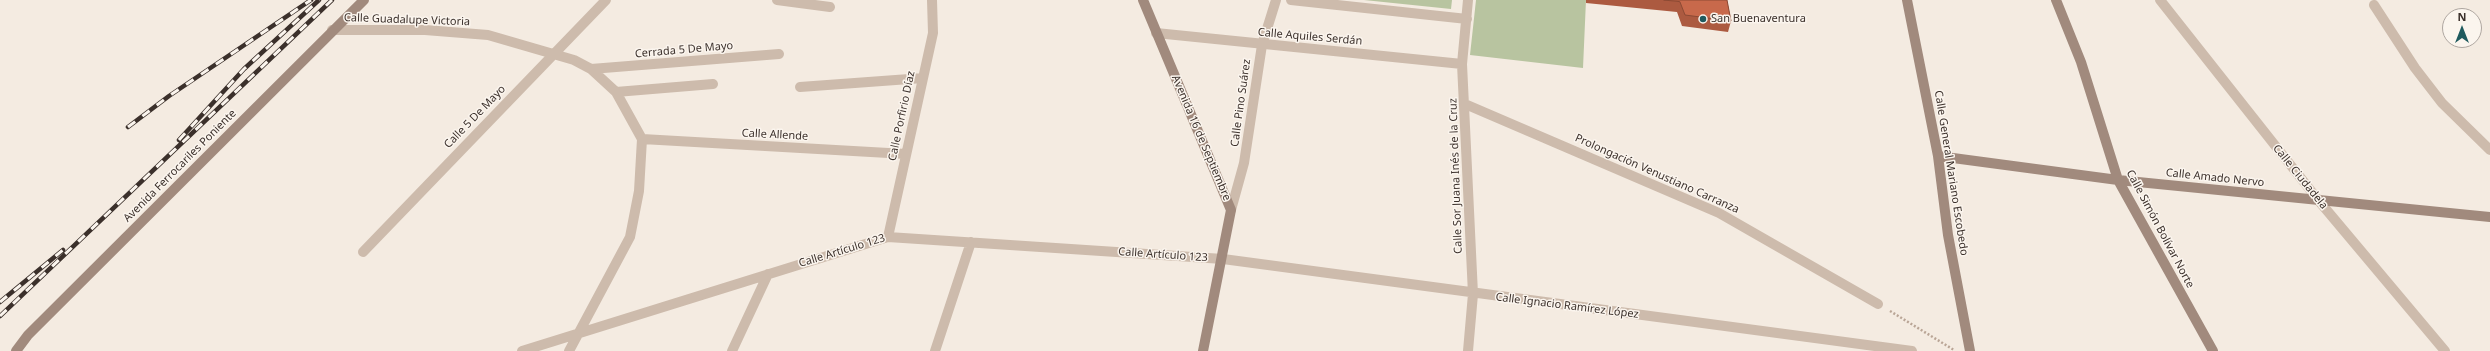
<!DOCTYPE html>
<meta charset="utf-8">
<style>
body{margin:0}
#map{position:relative;width:2490px;height:351px;overflow:hidden;background:#f4ebe1;font-family:"Noto Sans",sans-serif}
canvas{display:block}
.north{position:absolute;left:2442px;top:8px;width:40px;height:40px;box-sizing:border-box;background:#fbf5ee;border:1px solid #aea6a0;border-radius:50%;rotate:0deg;font-size:11px;font-weight:700;line-height:16px;text-align:center;color:#3b302b}
.north::after{content:'';display:block;margin:auto;width:14px;height:18px;background:#1f5a5e;clip-path:polygon(50% 0,100% 100%,50% 72%,0 100%)}
</style>
<div id="map">
<canvas width="2490" height="351"></canvas>
<div class="north">N</div>
</div>
<script>
const context = document.querySelector('canvas').getContext('2d');
context.lineJoin = 'round';
function paint(path, color) { context.fillStyle = color; context.fill(path, 'evenodd'); }
function stroke(path, color, width, dash) { context.strokeStyle = color; context.lineWidth = width; context.lineCap = dash ? 'butt' : 'round'; context.setLineDash(dash || []); context.stroke(path); }
function drawText(font, color, halo, rows, align = 'center') {
  context.font = font + ' "Noto Sans",sans-serif'; context.lineWidth = 3; context.setLineDash([]); context.textBaseline = 'middle'; context.strokeStyle = halo; context.fillStyle = color; for (const [text, x, y, turn = 0] of rows) {
    context.save(); context.translate(x, y); context.rotate((+turn || 0) * Math.PI / 180); context.textAlign = isNaN(turn) ? turn : align; if (halo) context.strokeText(text, 0, 0); context.fillText(text, 0, 0); context.restore();
  }
}
paint(new Path2D(`
 M 1364,0 L 1452,0 L 1451,9 Z
 M 1476,0 L 1586,0 L 1583,68 L 1470,55 Z`), '#b8c4a0');
stroke(new Path2D(`
 M 1890,311 L 1954,350`), '#b9a596', 2.5, [2, 2]);
stroke(new Path2D(`
 M 777,0 L 830,7
 M 1291,0 L 1467,19
 M 1468,0 L 1462,64 L 1473,294 L 1468,351
 M 2160,0 L 2319,201 L 2445,351
 M 2374,5 L 2415,68 L 2442,103 L 2490,150
 M 332,30 L 425,30 L 488,35 L 574,60 L 591,69 L 616,92 L 642,139 L 639,191 L 630,237 L 569,351
 M 1156,33 L 1462,64
 M 591,69 L 779,54
 M 800,87 L 923,78
 M 616,92 L 713,84
 M 1465,104 L 1719,213 L 1878,304
 M 642,139 L 906,154
 M 1231,210 L 1244,163 L 1262,45 L 1276,0
 M 888,237 L 933,33 L 932,0
 M 363,252 L 606,0
 M 522,351 L 888,237 L 1223,259 L 1912,351
 M 732,351 L 768,274
 M 935,351 L 971,242`), '#cdbbac', 10);
stroke(new Path2D(`
 M 1143,0 L 1231,210 L 1203,351
 M 1907,0 L 1938,156 L 1948,235 L 1970,351
 M 2056,0 L 2081,62 L 2118,180 L 2213,351
 M 1938,156 L 2118,180 L 2490,217
 M 16,351 L 28,335 L 364,0`), '#a18a7d', 10);
const rail = new Path2D(`
 M 128,127 L 169,96 L 311,0
 M 179,140 L 244,69 L 319,0
 M 0,302 L 63,250
 M 0,316 L 332,0`);
stroke(rail, '#3b302b', 4.5);
stroke(rail, '#fbf5ee', 3, [9]);
paint(new Path2D(`
 M 1586,0 L 1727,0 L 1731,21 L 1728,32 L 1682,26 L 1677,12 L 1586,3 Z`), '#ac5a40');
const building = new Path2D(`
 M 1664,0 L 1727,0 L 1731,21 L 1685,15 L 1680,2 Z`);
paint(building, '#c8694b');
stroke(building, '#8c4a34', 1);
for (const [x, y, r, color] of [
 [1703,19,4,"#1f5a5e"]
]) { const dot = new Path2D(); dot.arc(x, y, r, 0, 2 * Math.PI); context.fillStyle = color; context.fill(dot); stroke(dot, '#fbf5ee', 1.5); }
drawText('11px', '#3b302b', '#fbf5ee', [
 ["San Buenaventura",1711,19]
], 'left');
drawText('11px', '#3b302b', '#fbf5ee', [
 ["Calle Guadalupe Victoria",407,20,2],
 ["Calle Aquiles Serdán",1310,37,5],
 ["Cerrada 5 De Mayo",684,50,-5],
 ["Calle Pino Suárez",1241,103,-82],
 ["Calle Porfirio Díaz",902,116,-78],
 ["Calle 5 De Mayo",475,117,-46],
 ["Calle Allende",775,135,3],
 ["Avenida 16 de Septiembre",1201,138,67],
 ["Avenida Ferrocariles Poniente",180,166,-45],
 ["Calle General Mariano Escobedo",1951,173,81],
 ["Prolongación Venustiano Carranza",1657,174,24],
 ["Calle Sor Juana Inés de la Cruz",1456,176,-92],
 ["Calle Ciudadela",2300,177,51],
 ["Calle Amado Nervo",2215,178,6],
 ["Calle Simón Bolívar Norte",2160,229,62],
 ["Calle Artículo 123",842,251,-17],
 ["Calle Artículo 123",1163,255,4],
 ["Calle Ignacio Ramírez López",1567,306,7]
]);
</script>
